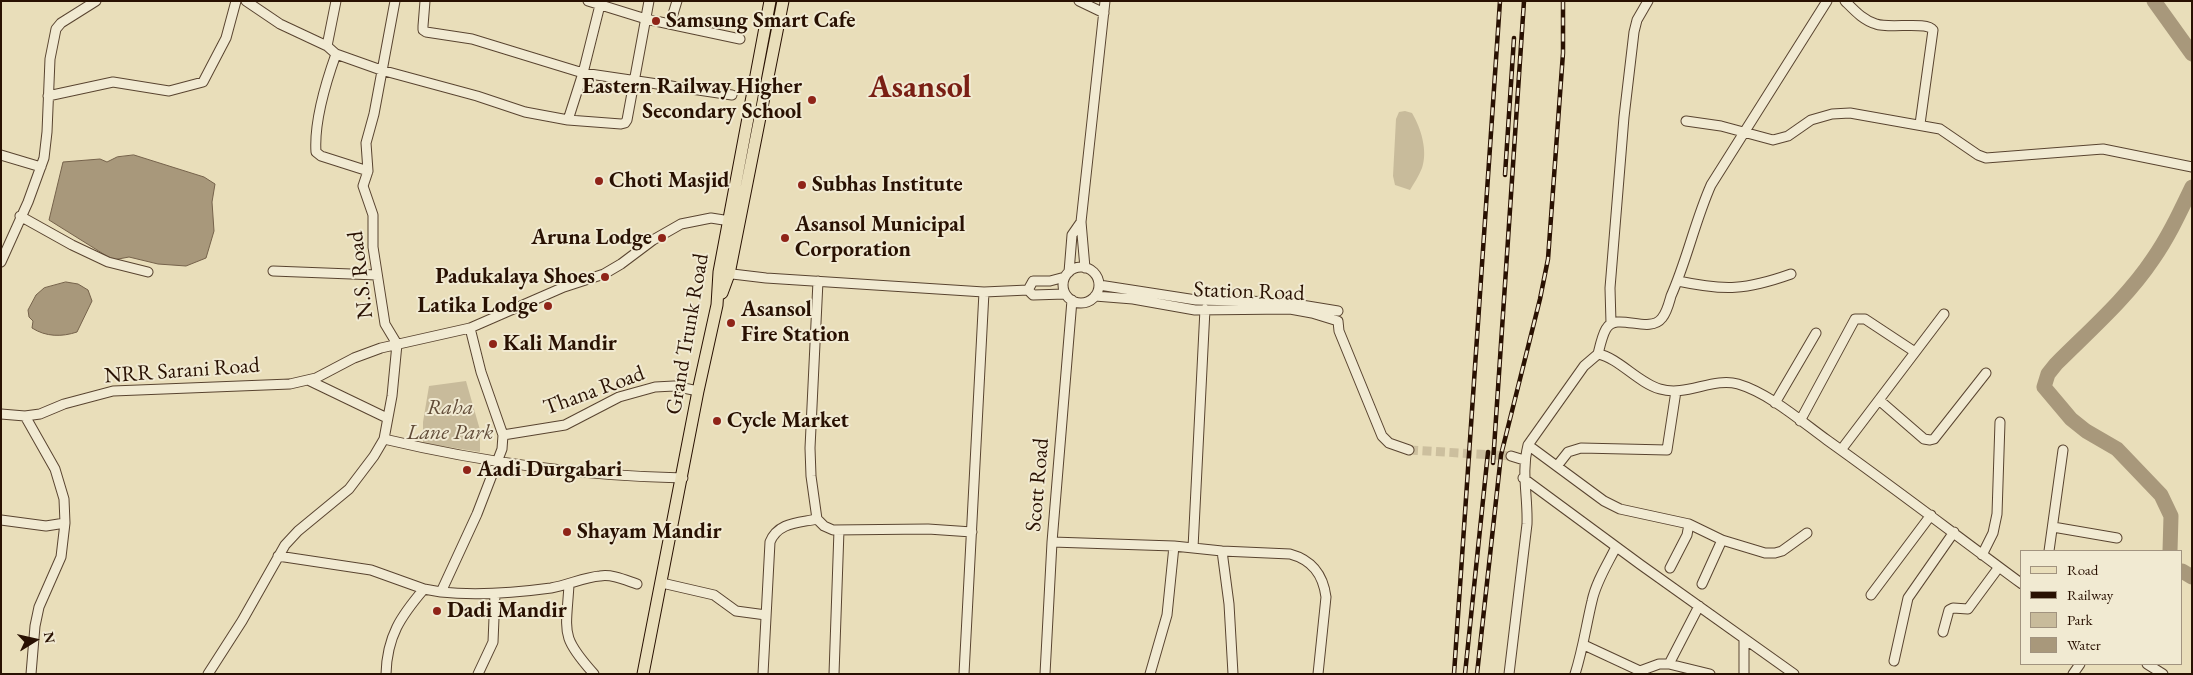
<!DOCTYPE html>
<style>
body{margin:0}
#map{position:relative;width:2193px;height:675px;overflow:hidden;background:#e9deba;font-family:"EB Garamond",serif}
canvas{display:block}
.frame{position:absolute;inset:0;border:2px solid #291102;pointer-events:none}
.legend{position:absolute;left:2020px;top:550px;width:162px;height:115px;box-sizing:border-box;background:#f1ead2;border:1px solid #a1937f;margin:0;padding:6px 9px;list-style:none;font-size:15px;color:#291102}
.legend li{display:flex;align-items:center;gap:10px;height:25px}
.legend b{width:25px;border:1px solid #a1937f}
.north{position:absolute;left:10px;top:615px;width:50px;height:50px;-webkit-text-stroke:4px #f1ead2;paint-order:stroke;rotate:80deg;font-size:14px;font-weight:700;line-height:20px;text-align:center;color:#291102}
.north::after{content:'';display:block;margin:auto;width:18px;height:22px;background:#291102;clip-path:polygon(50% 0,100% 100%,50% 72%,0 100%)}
</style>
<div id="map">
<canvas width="2193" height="675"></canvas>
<div class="frame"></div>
<ul class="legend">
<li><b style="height:6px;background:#e9deba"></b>Road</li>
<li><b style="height:6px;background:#291102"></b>Railway</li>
<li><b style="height:14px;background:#c8bb9b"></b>Park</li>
<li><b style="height:14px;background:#a8987b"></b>Water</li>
</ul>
<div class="north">N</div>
</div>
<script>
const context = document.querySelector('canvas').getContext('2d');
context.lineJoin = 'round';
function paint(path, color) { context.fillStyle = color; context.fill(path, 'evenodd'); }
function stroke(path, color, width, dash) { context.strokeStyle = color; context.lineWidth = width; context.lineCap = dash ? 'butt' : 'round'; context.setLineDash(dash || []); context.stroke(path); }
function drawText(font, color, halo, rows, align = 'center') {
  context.font = font + ' "EB Garamond",serif'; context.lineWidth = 4; context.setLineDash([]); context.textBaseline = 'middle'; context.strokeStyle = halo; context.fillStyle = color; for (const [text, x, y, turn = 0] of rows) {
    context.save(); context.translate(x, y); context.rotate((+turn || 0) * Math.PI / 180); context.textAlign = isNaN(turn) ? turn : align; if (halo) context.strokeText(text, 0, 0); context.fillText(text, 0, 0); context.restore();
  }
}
paint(new Path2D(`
 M 1405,111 L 1412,113 C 1421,128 1428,151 1422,168 C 1419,176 1414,183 1410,190 L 1395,185 L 1393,176 L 1396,119 L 1399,112 Z
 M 466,381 L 480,430 L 480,452 L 423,443 L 423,422 L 429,386 Z`), '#c8bb9b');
const water = new Path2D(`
 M 134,155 L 204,177 L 215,184 L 212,202 L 214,231 L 206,258 L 186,266 L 158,264 L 129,257 L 113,260 L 49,220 L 63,162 L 100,159 L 107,162 L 117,157 Z
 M 66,282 L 78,284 L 88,290 L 92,301 L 77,332 C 62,337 46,337 32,328 L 33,321 L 29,317 L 28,310 L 36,295 L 44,288 Z`);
paint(water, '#a8987b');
stroke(water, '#75624b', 1);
stroke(new Path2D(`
 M 2154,1 L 2192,54
 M 2170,551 L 2171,516 L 2161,495 L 2117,449 L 2086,431 L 2071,419 L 2044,387 L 2048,374 L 2056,364 C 2090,330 2127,298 2153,259 C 2169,236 2180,212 2192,187
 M 2182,571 L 2192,577`), '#a8987b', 15);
stroke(new Path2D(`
 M 1409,450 L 1511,456`), '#ccbf9e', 9, [9, 4.5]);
const minor = new Path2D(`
 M 246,1 L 280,24 L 327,46
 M 425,1 L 423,26 L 423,30 L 426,32 L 472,39 L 583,73 L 732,95
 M 588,1 L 646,19 L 740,39
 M 1079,1 L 1104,13
 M 1845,1 C 1855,11 1863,20 1876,24 C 1889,29 1927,21 1933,30 L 1920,124
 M 670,24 L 677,1
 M 336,54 L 381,70 L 477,96 L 525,112 L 568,120 L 621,124 L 625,123 L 627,120 L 649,1
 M 48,96 L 113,82 L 169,91 L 203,82 L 226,38 L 236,1
 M 568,120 L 583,73 L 601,1
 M 1686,121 L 1721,126 L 1773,140 L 1788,136 L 1811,120 L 1832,114 L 1850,113 L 1940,129 L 1978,155 L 1986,158 L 2103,149 L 2192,167
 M 1,155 L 41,167
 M 368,171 L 366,143 L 374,114 L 395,1
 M 20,216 L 72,245 L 108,262 L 148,272
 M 1081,222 L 1105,1
 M 1,262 L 28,202 L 44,158 L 47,132 L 50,59 L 56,29 L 61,23 L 96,1
 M1063 285a18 18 0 1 1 36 0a18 18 0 1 1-36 0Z
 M 273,271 L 377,275
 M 1069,272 L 1072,235 L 1081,222 L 1085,268
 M 724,273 L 766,278 L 984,292 L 1028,290
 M 1065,277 L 1050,281 L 1033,281 L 1028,290 L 1033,295 L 1065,294
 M 818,281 L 810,448 L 811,476 L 817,519 L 824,526 L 833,530 L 928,529 L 972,532
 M 1678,281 C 1725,291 1746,290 1791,274
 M 1099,285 L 1196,300 L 1283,302 L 1338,311
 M 1095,296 L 1133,299 L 1195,310 L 1290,309 L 1312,313 L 1338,321 L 1339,331 L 1382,436 L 1389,443 L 1409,450
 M 1611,323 L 1610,288 L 1624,117 L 1634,32 L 1637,20 L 1648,1
 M 1598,354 C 1600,346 1602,336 1606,329 C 1616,311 1649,335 1662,318 C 1667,312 1669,303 1671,296 C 1687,260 1695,221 1711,185 L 1827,1
 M 308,380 L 387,418
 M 1879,400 L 1924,439 L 1930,440 L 1934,439 L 1986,373
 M 1775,403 L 1816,333
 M 1,414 L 25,416 L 40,414 L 64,404 L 113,391 L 290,384 L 316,378 L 354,358 L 381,348 L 470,328 L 564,287 L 604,274 L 621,264 L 653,240 L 681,224 L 711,218 L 730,221
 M 25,416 L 55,469 L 64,499 L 65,523 L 61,557 L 39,607 L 35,626 L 31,674
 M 1800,421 L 1855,319 L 1865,319 L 1915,352
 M 503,435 L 565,425 L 619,397 L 655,387 L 674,386 L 698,391
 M 384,439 C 481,462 583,476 683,478
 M 1528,445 L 1604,501 L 1620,509 L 1689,524 L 1722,540 L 1765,553 L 1775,553 L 1782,551 L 1807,533
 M 1841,450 L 1944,314
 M 1511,456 L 1524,460
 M 1557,466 L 1568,452 L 1581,448 L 1667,450 L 1676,391
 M 1523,478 L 1641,565 L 1794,674
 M 1,520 L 46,526 L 65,523
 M 2053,527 L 2117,538
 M 1052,542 L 1174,546 L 1222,551 L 1290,554 C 1312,560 1323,574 1326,597 L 1318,674
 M 1193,548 L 1205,309
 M 1222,551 L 1229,604 L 1233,674
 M 2049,551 L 2063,450
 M 1982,555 L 1993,533 L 1997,514 L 2000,422
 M 278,556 L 371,570 L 424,589
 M 1670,568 L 1687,535 L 1689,524
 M 662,583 L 714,595 L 736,611 L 766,615
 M 1702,584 L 1722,540
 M 569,585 C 566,634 560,636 594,674
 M 441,592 C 478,596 514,593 551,588 C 568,585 585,577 600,576 C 612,574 625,580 637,584
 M 1871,595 L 1931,515
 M 1943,632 L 1949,610 L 1953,608 L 1968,609 L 1999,567
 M 1744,639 L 1744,674
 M 1584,645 L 1640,671 L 1659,664 L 1669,664 L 1710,674
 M 1894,661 L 1908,598 L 1954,532
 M 1669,664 L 1699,606
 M 2147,664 L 2163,674
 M 208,674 L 242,621 L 285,545 L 298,531 L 349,489 L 374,456 L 384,439 L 392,396 L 397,344 L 385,324 L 373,247 L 373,215 L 363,186 L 368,171 L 321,156 L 316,152 C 314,123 326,82 336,54 L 327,46 L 336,1
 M 386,674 C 387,636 401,616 424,589 L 441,592 L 477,514 L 502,449 L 503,435 L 481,372 L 470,328
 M 478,674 L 493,642 L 495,594
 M 763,674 L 770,542 C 778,522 799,523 817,519
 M 834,674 L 839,530
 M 964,674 L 984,292
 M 1045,674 L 1052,542 L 1072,300
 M 1150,674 L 1167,615 L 1174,546
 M 1509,674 L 1527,524 C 1528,496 1521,473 1528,445 L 1584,366 L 1598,354 C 1619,358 1638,383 1660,389 C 1686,397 1713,377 1738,384 C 1769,393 1802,422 1827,440 C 1893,487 1957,536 2022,584
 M 1575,674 C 1583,649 1586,626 1592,601 C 1596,582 1607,565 1616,547
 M 2073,674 L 2080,664`);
const major = new Path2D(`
 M 722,293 L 729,274 L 783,1
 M 643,674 L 698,391 L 717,305 L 719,272 L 770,1`);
stroke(minor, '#594430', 11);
stroke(major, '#291102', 13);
stroke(minor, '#f1ead2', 9);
stroke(major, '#e9deba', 11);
const rail = new Path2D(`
 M 1505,175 L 1514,38
 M 1493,463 L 1524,1
 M 1454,674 L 1500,1
 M 1465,674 L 1488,452
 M 1477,674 L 1501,455 L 1540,299 L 1548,259 L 1563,53 L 1563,1`);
stroke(rail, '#291102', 4.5);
stroke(rail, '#f1ead2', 2.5, [8]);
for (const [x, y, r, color] of [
 [656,21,5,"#8f2418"],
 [812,100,5,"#8f2418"],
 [599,181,5,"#8f2418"],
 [802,185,5,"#8f2418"],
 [662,238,5,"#8f2418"],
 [785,238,5,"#8f2418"],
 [605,277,5,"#8f2418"],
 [548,306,5,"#8f2418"],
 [731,323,5,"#8f2418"],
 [493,344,5,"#8f2418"],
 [717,421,5,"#8f2418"],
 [467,470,5,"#8f2418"],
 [567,532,5,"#8f2418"],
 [437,611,5,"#8f2418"]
]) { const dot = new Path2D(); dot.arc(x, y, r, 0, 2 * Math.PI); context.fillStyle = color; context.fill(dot); stroke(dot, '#f1ead2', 2); }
drawText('bold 22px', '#291102', '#f1ead2', [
 ["Samsung Smart Cafe",666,21],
 ["Eastern Railway Higher",802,87,"right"],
 ["Secondary School",802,112,"right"],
 ["Choti Masjid",609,181],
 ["Subhas Institute",812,185],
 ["Asansol Municipal",795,225],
 ["Corporation",795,250],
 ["Aruna Lodge",652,238,"right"],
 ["Padukalaya Shoes",595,277,"right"],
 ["Latika Lodge",538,306,"right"],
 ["Asansol",741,310],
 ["Fire Station",741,335],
 ["Kali Mandir",503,344],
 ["Cycle Market",727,421],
 ["Aadi Durgabari",477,470],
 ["Shayam Mandir",577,532],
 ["Dadi Mandir",447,611]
], 'left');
drawText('22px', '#291102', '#f1ead2', [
 ["N.S. Road",361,275,-97],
 ["Station Road",1249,292,2],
 ["Grand Trunk Road",688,334,-80],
 ["NRR Sarani Road",182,371,-4],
 ["Thana Road",594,391,-20],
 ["Scott Road",1038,485,-85]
]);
drawText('italic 22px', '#614c38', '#f1ead2', [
 ["Raha",450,408],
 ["Lane Park",450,433]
]);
drawText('bold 32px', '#7a1f14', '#f1ead2', [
 ["Asansol",920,88]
]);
</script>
